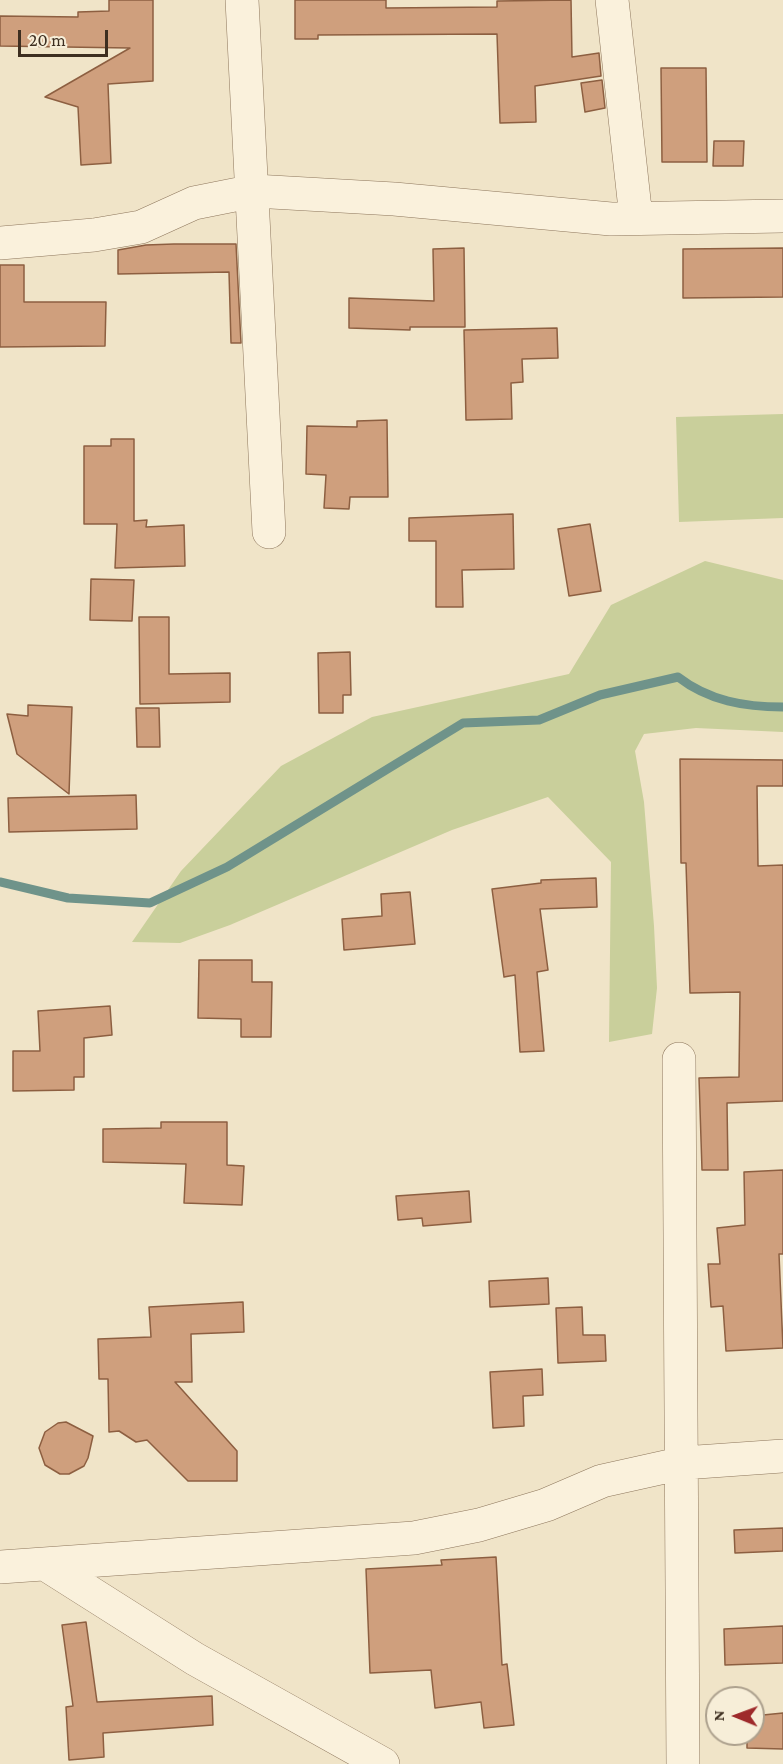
<!DOCTYPE html>
<style>
body{margin:0}
#map{position:relative;width:783px;height:1764px;overflow:hidden;background:#f0e4c8;font-family:"Crimson Pro",serif}
canvas{display:block}
.north{position:absolute;left:705px;top:1686px;width:60px;height:60px;box-sizing:border-box;background:#f7eed8;border:2px solid #ada18e;border-radius:50%;rotate:271deg;font-size:16px;font-weight:700;line-height:24px;text-align:center;color:#3d2e20}
.north::after{content:'';display:block;margin:auto;width:21px;height:27px;background:#9e2a2b;clip-path:polygon(50% 0,100% 100%,50% 72%,0 100%)}
.scale{position:absolute;left:18px;top:30px;width:90px;height:27px;box-sizing:border-box;border:3px solid #3d2e20;border-top:0;padding-left:8px;font-size:18px;line-height:21px;white-space:nowrap;color:#3d2e20;-webkit-text-stroke:4px #f7eed8;paint-order:stroke}
</style>
<div id="map">
<canvas width="783" height="1764"></canvas>
<div class="north">N</div>
<div class="scale">20 m</div>
</div>
<script>
const context = document.querySelector('canvas').getContext('2d');
context.lineJoin = 'round';
function paint(path, color) { context.fillStyle = color; context.fill(path, 'evenodd'); }
function stroke(path, color, width, dash) { context.strokeStyle = color; context.lineWidth = width; context.lineCap = dash ? 'butt' : 'round'; context.setLineDash(dash || []); context.stroke(path); }
paint(new Path2D(`
 M 783,414 L 783,518 L 679,522 L 676,417 Z
 M 705,561 L 783,580 L 783,732 L 696,728 L 644,734 L 635,751 L 644,802 L 654,926 L 657,988 L 652,1034 L 609,1042 L 611,862 L 548,797 L 452,830 L 230,925 L 180,943 L 132,942 L 181,871 L 281,766 L 372,717 L 569,674 L 611,605 Z`), '#c9cf9b');
stroke(new Path2D(`
 M 0,882 L 68,898 L 150,903 L 227,867 L 463,723 L 539,720 L 600,695 L 678,677 C 709,701 745,707 783,707`), '#6f938a', 9);
const building = new Path2D(`
 M 109,0 L 153,0 L 153,81 L 108,84 L 111,163 L 81,165 L 78,107 L 45,97 L 130,48 L 0,46 L 0,16 L 78,17 L 78,12 L 109,11 Z
 M 295,0 L 386,0 L 386,8 L 497,7 L 497,1 L 571,0 L 572,57 L 599,53 L 601,76 L 535,86 L 536,122 L 500,123 L 497,34 L 318,35 L 318,39 L 295,39 Z
 M 661,68 L 706,68 L 707,162 L 662,162 Z
 M 602,80 L 605,108 L 585,112 L 581,83 Z
 M 714,141 L 744,141 L 743,166 L 713,166 Z
 M 174,244 L 236,244 L 241,343 L 231,343 L 229,272 L 118,274 L 118,250 L 146,245 Z
 M 464,248 L 465,327 L 410,327 L 410,330 L 349,328 L 349,298 L 434,301 L 433,249 Z
 M 783,248 L 783,297 L 683,298 L 683,249 Z
 M 0,265 L 24,265 L 24,302 L 106,302 L 105,346 L 0,347 Z
 M 557,328 L 558,358 L 522,359 L 523,382 L 511,383 L 512,419 L 466,420 L 464,330 Z
 M 387,420 L 388,497 L 350,497 L 349,509 L 324,508 L 326,475 L 306,474 L 307,426 L 357,427 L 357,421 Z
 M 111,439 L 134,439 L 134,521 L 147,520 L 146,527 L 184,525 L 185,566 L 115,568 L 117,524 L 84,524 L 84,446 L 111,446 Z
 M 513,514 L 514,569 L 462,570 L 463,607 L 436,607 L 436,541 L 409,541 L 409,518 Z
 M 590,524 L 601,591 L 569,596 L 558,529 Z
 M 91,579 L 134,580 L 132,621 L 90,620 Z
 M 139,617 L 169,617 L 169,674 L 230,673 L 230,702 L 140,704 Z
 M 350,652 L 351,695 L 343,695 L 343,713 L 319,713 L 318,653 Z
 M 28,705 L 72,707 L 69,794 L 17,754 L 7,714 L 28,716 Z
 M 136,708 L 159,708 L 160,747 L 137,747 Z
 M 680,759 L 783,760 L 783,786 L 757,786 L 758,866 L 783,865 L 783,1101 L 727,1103 L 728,1170 L 702,1170 L 699,1078 L 739,1077 L 740,992 L 690,993 L 686,863 L 681,863 Z
 M 136,795 L 137,829 L 9,832 L 8,798 Z
 M 596,878 L 597,907 L 540,909 L 548,970 L 537,972 L 544,1051 L 520,1052 L 515,975 L 504,977 L 492,889 L 541,883 L 541,880 Z
 M 410,892 L 415,944 L 344,950 L 342,919 L 382,916 L 381,894 Z
 M 199,960 L 252,960 L 252,982 L 272,982 L 271,1037 L 241,1037 L 241,1019 L 198,1018 Z
 M 110,1006 L 112,1035 L 84,1038 L 84,1077 L 74,1077 L 74,1090 L 13,1091 L 13,1051 L 40,1051 L 38,1011 Z
 M 161,1122 L 227,1122 L 227,1165 L 244,1166 L 242,1205 L 184,1203 L 186,1164 L 103,1162 L 103,1129 L 161,1128 Z
 M 783,1170 L 783,1254 L 779,1254 L 783,1348 L 726,1351 L 723,1306 L 711,1307 L 708,1264 L 720,1264 L 717,1228 L 745,1225 L 744,1172 Z
 M 469,1191 L 471,1222 L 423,1226 L 422,1218 L 398,1220 L 396,1196 Z
 M 548,1278 L 549,1304 L 490,1307 L 489,1281 Z
 M 243,1302 L 244,1332 L 191,1334 L 192,1382 L 175,1382 L 237,1451 L 237,1481 L 188,1481 L 147,1440 L 136,1442 L 119,1431 L 109,1432 L 108,1379 L 99,1379 L 98,1339 L 151,1337 L 149,1307 Z
 M 582,1307 L 583,1335 L 605,1335 L 606,1361 L 558,1363 L 556,1308 Z
 M 542,1369 L 543,1395 L 523,1396 L 524,1426 L 493,1428 L 490,1372 Z
 M 66,1422 L 93,1436 L 88,1458 L 84,1466 L 69,1474 L 60,1474 L 45,1465 L 39,1448 L 45,1432 L 58,1423 Z
 M 783,1528 L 783,1551 L 735,1553 L 734,1530 Z
 M 496,1557 L 502,1665 L 507,1664 L 514,1725 L 484,1728 L 481,1702 L 435,1708 L 431,1670 L 370,1673 L 366,1569 L 442,1565 L 441,1560 Z
 M 86,1622 L 97,1702 L 212,1696 L 213,1725 L 103,1733 L 104,1757 L 69,1760 L 66,1707 L 73,1706 L 62,1625 Z
 M 783,1626 L 783,1663 L 725,1665 L 724,1629 Z
 M 783,1713 L 783,1749 L 747,1748 L 747,1734 L 753,1734 L 753,1716 Z`);
paint(building, '#cf9f7d');
stroke(building, '#8d5f41', 1.5);
const minor = new Path2D(`
 M 242,0 L 269,532
 M 612,0 L 636,218
 M 0,243 L 94,235 L 141,227 L 194,203 L 254,191 L 394,199 L 611,219 L 783,216
 M 679,1059 L 683,1764
 M 45,1564 L 195,1659 L 383,1764
 M 0,1567 L 414,1538 L 479,1525 L 546,1505 L 602,1481 L 683,1463 L 783,1456`);
stroke(minor, '#8d765c', 34);
stroke(minor, '#faf1dc', 33);
</script>
